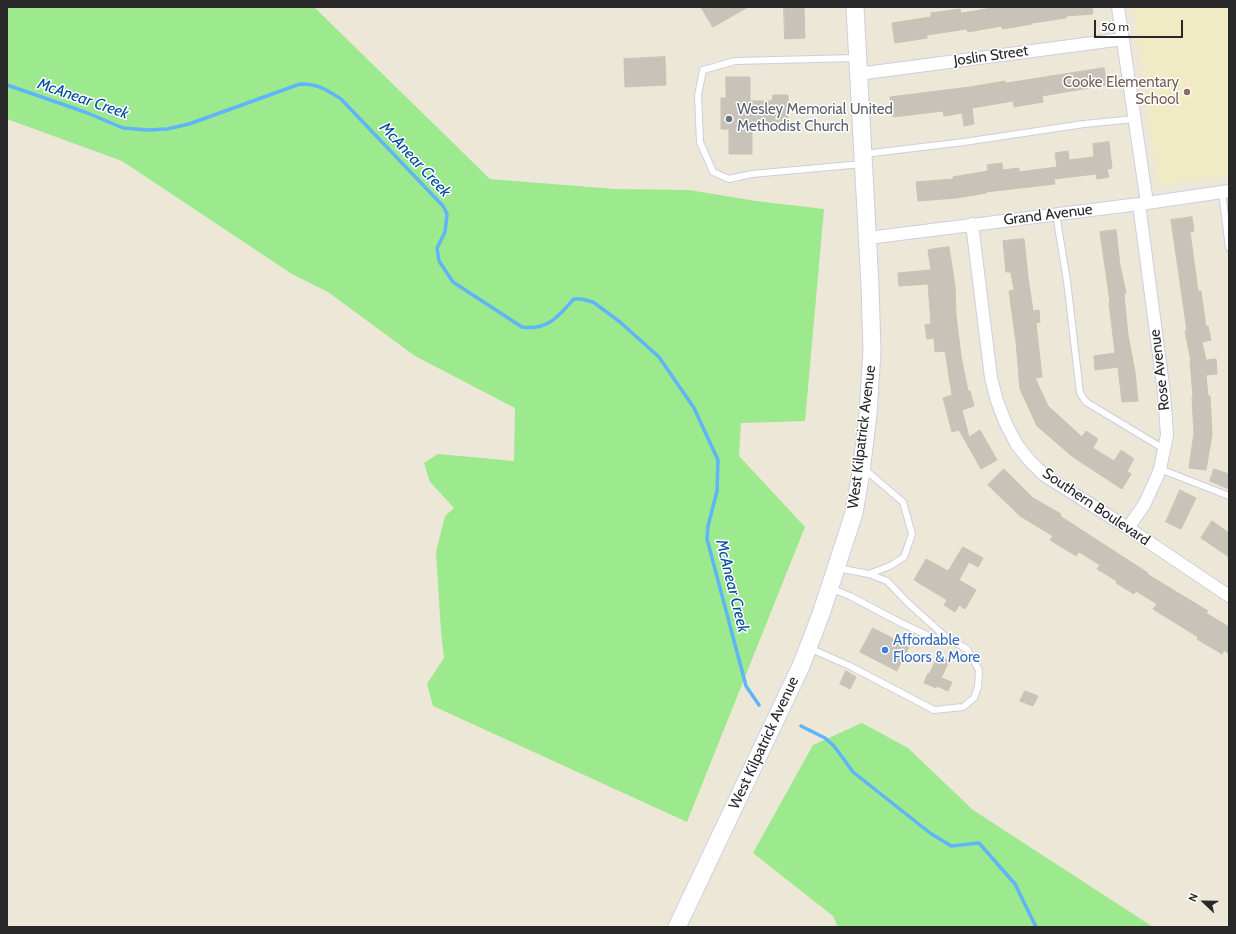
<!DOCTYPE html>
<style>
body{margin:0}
#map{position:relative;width:1236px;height:934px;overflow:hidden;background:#ece7d7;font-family:Cabin,sans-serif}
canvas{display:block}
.frame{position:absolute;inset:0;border:8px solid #282828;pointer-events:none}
.north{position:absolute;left:1184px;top:882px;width:40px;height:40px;-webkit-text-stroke:3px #fff;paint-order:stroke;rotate:292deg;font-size:11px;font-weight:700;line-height:16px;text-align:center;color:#282828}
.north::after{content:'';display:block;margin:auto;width:14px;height:18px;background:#282828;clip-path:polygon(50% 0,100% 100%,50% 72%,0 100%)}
.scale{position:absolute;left:1094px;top:20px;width:89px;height:18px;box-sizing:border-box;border:2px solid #282828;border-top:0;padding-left:5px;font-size:12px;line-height:14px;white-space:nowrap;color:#282828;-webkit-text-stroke:3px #fff;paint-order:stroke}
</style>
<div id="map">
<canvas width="1236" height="934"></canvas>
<div class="frame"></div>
<div class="north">N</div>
<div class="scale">50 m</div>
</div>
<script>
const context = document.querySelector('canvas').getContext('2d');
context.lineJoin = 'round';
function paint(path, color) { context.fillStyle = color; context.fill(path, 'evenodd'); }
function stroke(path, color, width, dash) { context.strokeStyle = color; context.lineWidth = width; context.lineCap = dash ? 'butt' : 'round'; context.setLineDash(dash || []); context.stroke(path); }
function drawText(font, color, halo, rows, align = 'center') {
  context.font = font + ' Cabin,sans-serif'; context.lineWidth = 3; context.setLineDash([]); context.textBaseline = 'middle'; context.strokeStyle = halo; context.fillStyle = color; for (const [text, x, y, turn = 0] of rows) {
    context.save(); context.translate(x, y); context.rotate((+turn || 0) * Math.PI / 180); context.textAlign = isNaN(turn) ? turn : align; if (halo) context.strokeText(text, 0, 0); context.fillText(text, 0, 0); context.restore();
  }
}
paint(new Path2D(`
 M 1133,7 L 1229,7 L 1229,176 L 1158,185 Z`), '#f0eac5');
paint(new Path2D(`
 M 7,7 L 314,7 L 490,179 L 614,189 L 689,190 L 756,201 L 824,209 L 805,421 L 741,423 L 739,456 L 805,527 L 687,822 L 433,706 L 427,684 L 444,658 L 441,631 L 436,552 L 445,516 L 454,508 L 430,482 L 424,463 L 438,454 L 514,461 L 515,408 L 415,356 L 328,292 L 292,274 L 122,161 L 7,119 Z
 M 862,723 L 908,748 L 973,810 L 1153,927 L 838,927 L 833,916 L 753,853 L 813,745 Z`), '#9ce98e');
stroke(new Path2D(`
 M 7,85 L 85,112 L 123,128 L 148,130 L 167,129 L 189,124 L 300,84 C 319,84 325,89 341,99 L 443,206 L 447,214 L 445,232 L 437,248 L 439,261 L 453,282 L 522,327 C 548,331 558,316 574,299 L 581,299 L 593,302 L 620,322 L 659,357 L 694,408 L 718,460 L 717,491 L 708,526 L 707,539 L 746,686 L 759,705
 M 801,726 L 825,738 L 834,746 L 853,772 L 930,833 L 951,846 L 979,843 L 1015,884 L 1036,927`), '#5fb4fa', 3.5);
const building = new Path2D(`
 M 701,7 L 748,7 L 713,27 Z
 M 784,7 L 804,7 L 805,38 L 785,39 Z
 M 998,7 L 1092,7 L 1093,14 L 1066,16 L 1066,18 L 1032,23 L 1032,24 L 1002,29 L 1002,26 L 968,32 L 967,29 L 927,35 L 927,38 L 895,43 L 892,23 L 931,17 L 931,13 L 960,9 L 961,13 Z
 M 665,57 L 666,85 L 625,87 L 624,59 Z
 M 1104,68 L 1107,85 L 1042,96 L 1043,102 L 1014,107 L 1013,101 L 972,108 L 974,124 L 964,126 L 962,113 L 944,116 L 943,111 L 893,117 L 890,97 L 970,87 L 1005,81 L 1005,83 Z
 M 726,77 L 750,77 L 750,101 L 772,101 L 773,95 L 788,95 L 788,125 L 752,125 L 752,154 L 729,154 L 729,129 L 721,129 L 721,98 L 726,98 Z
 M 1109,142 L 1112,168 L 1107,169 L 1109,177 L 1097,179 L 1096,174 L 1054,179 L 1055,184 L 986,192 L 986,193 L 956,198 L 918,201 L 916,182 L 953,179 L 953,177 L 988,171 L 987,165 L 1002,163 L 1003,170 L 1019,168 L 1019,172 L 1057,167 L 1055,153 L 1068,151 L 1069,160 L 1094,157 L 1093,144 Z
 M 1192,217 L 1194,231 L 1190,232 L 1198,291 L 1201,291 L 1206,327 L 1208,326 L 1211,340 L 1202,342 L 1206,360 L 1216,359 L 1217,374 L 1206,375 L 1208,396 L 1210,396 L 1212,434 L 1206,470 L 1189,468 L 1194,433 L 1192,397 L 1193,397 L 1190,361 L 1191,361 L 1185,331 L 1187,331 L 1171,220 Z
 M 1116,230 L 1120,265 L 1126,293 L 1124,294 L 1128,335 L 1135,372 L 1138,401 L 1122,402 L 1118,367 L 1095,370 L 1094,356 L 1115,353 L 1109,303 L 1110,302 L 1100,232 Z
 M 1024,239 L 1028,277 L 1033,311 L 1039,310 L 1040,322 L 1036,323 L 1042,377 L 1035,378 L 1048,406 L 1082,437 L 1086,431 L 1098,439 L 1093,448 L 1114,461 L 1121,450 L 1134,459 L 1127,471 L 1131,474 L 1122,489 L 1073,457 L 1037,426 L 1020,389 L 1016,342 L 1009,291 L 1014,290 L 1011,272 L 1006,272 L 1003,241 Z
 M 949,247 L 955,286 L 956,315 L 961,356 L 968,391 L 970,391 L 974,406 L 962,410 L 969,437 L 980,430 L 997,460 L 981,469 L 959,430 L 952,432 L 943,398 L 952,395 L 945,351 L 935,352 L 934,338 L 927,339 L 925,325 L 931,324 L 928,284 L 899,286 L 898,273 L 931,270 L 928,250 Z
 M 1004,469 L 1033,498 L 1061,514 L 1060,516 L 1148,573 L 1147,574 L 1208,611 L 1206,613 L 1229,627 L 1229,654 L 1224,650 L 1222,654 L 1197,639 L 1198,637 L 1153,609 L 1157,604 L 1136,591 L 1134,594 L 1116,583 L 1117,581 L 1097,569 L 1100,565 L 1079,552 L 1076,556 L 1050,540 L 1053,536 L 1020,516 L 988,485 Z
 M 1214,469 L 1229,474 L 1229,489 L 1210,481 Z
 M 1180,490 L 1196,498 L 1181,529 L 1166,522 Z
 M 1212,521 L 1229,533 L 1229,557 L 1201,538 Z
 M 963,547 L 983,558 L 978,567 L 969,562 L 959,580 L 976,590 L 965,609 L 959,605 L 955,612 L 944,605 L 947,600 L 914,580 L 926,559 L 948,571 Z
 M 873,628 L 909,647 L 897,671 L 860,652 Z
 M 938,656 L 949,661 L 941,678 L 952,682 L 948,691 L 937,686 L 936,688 L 924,683 L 928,673 L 929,674 Z
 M 846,671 L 856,677 L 850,689 L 840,684 Z
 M 1025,691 L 1038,696 L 1033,706 L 1020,701 Z`);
paint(building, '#c7c3b8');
stroke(building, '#c7c3b1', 1);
const lane = new Path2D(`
 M 856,58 L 735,61 L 703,70 L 698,95 L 700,142 L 713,172 L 729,179 L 752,174 L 862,164
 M 864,154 L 964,142 L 1084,124 L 1135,119
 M 1222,192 L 1229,248
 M 1056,214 L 1067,281 L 1080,393 L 1086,402 L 1164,449
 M 863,468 L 903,502 L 912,534 L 904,557 L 890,566 L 869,574
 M 1160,469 L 1229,496
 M 837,568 L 869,574 L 887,581 L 908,603 L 947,638
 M 809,648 L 850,666 L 934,710 L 963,707 L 974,698 L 978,687 L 979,670 L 967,649 L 947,638 L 931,637 L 901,623 L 850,596 L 830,588`);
const street = new Path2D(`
 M 1118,7 L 1147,203
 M 858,74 L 1123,39
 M 972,224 L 991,378 L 997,401 L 1006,424 L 1017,445 L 1029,460 L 1044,475 L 1128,528 L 1229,596
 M 868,238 L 1147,203 L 1229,191
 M 1128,528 L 1144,505 L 1156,479 L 1160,469 L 1167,435 L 1164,393 L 1139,204`);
const secondary = new Path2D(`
 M 677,927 L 801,666 L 821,614 L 854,513 L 861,472 L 868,414 L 872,351 L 870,286 L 855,7`);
stroke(lane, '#cdcde3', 8);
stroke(street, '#cdcde3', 14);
stroke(secondary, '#cdcde3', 19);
stroke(lane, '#fff', 6);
stroke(street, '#fff', 12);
stroke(secondary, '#fff', 17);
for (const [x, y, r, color] of [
 [1187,92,4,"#8d6e63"],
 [729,119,4,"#6b7280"],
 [885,650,4,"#3f7fe0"]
]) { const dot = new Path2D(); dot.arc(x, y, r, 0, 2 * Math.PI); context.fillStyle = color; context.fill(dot); stroke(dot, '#fff', 1.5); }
drawText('15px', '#282828', '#fff', [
 ["Joslin Street",991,56,-8],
 ["Grand Avenue",1048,215,-7],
 ["Rose Avenue",1160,370,-97],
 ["West Kilpatrick Avenue",862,437,-83],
 ["Southern Boulevard",1096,507,34],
 ["West Kilpatrick Avenue",764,743,-65]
]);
drawText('15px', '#785e54', '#fff', [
 ["Cooke Elementary",1179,83],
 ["School",1179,100]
], 'right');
drawText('15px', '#5b616d', '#fff', [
 ["Wesley Memorial United",737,110],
 ["Methodist Church",737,127]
], 'left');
drawText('15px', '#366cbe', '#fff', [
 ["Affordable",893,641],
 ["Floors & More",893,658]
], 'left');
drawText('italic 16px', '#014ea3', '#fff', [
 ["McAnear Creek",83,99,19],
 ["McAnear Creek",415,160,47],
 ["McAnear Creek",732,586,76]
]);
</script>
